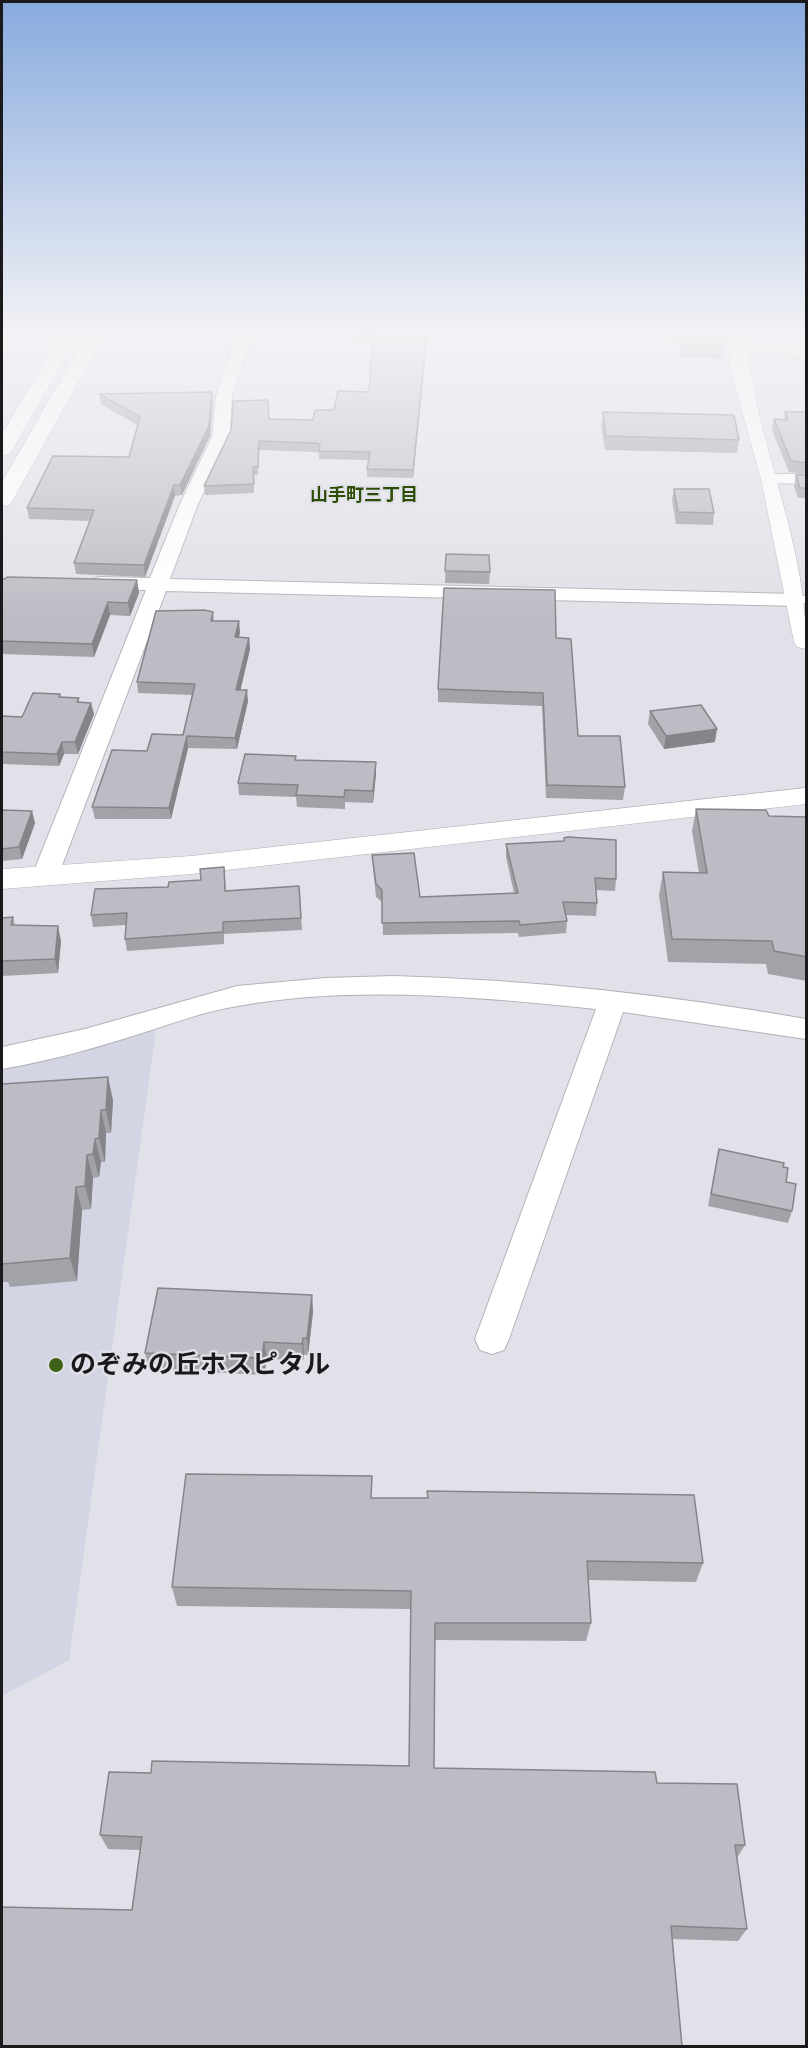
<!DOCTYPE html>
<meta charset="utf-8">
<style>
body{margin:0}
#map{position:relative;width:808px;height:2048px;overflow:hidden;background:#e1e1e9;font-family:"Roboto Serif",serif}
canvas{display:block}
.frame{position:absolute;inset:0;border:3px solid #1a1a1d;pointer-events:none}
</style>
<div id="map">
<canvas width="808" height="2048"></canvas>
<div class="frame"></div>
</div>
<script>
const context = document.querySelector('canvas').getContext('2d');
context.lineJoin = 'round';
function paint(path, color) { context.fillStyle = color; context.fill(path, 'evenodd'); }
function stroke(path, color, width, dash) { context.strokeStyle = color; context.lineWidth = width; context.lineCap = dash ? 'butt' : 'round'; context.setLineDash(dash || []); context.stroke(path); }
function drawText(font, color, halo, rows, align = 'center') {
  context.font = font + ' "Roboto Serif","Noto Sans JP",serif'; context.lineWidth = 4.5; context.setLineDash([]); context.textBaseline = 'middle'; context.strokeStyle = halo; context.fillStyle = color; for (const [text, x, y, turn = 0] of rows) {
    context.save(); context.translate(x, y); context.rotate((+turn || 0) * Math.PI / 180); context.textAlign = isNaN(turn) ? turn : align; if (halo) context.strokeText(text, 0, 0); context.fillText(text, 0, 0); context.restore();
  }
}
paint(new Path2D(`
 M 156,1030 L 69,1660 L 2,1696 L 2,1069 Z`), '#d4d5e4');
const street = new Path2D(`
 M 237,332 L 253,332 L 232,396 L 230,437 L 198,504 L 170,579 L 798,594 L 805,596 L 806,602 L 798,606 L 166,591 L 58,876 L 54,882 L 45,884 L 36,882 L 32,876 L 146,590 L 100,589 L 93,587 L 90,583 L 93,579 L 100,577 L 150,578 L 180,504 L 212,437 L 216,396 Z
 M 738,345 L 806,346 L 806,356 L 733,353 L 730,350 L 733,347 Z
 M 771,474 L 806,474 L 806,484 L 765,483 L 762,479 Z
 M 394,976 C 533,980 670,995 806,1019 L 806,1039 L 623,1012 L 509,1339 L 504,1350 L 492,1354 L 480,1350 L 475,1339 L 596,1009 C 480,997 353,985 238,1006 C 205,1011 174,1023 142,1033 C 96,1048 49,1061 2,1069 L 2,1047 L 85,1029 L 237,986 L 325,978 Z`);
const secondary = new Path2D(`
 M 806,788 L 806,804 L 191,874 L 2,889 L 2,869 L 191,856 Z`);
const primary = new Path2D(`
 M 728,332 L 746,332 C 753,439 808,541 806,649 L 797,647 L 794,642 L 761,479 L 730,367 Z`);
const highway = new Path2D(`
 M 63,332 L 81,332 L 12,450 L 9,454 L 2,456 L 2,434 Z
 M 88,332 L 106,332 L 13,500 L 10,505 L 2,506 L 2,482 Z`);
stroke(street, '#b2b2b9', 2);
stroke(secondary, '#b2b2b9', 1);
stroke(primary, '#b2b2b9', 1);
stroke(highway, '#b2b2b9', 1);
paint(street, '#fff');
paint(secondary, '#fff');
paint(primary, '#fff');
paint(highway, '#fff');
paint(new Path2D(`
 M 357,332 L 428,332 L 413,478 L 367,477 L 367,469 L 369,460 L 319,459 L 319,453 L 315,452 L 259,450 L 258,475 L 254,475 L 254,493 L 205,495 L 204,486 L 269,419 L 313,420 L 334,410 L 369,392 L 372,343 L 356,343 Z
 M 667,332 L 728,332 L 726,344 L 724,344 L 723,359 L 680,357 L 681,343 L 669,343 Z
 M 99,394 L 213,402 L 210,436 L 182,495 L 175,496 L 145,577 L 76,574 L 74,563 L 90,521 L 29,519 L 27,508 L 129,457 L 137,425 L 101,404 Z
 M 603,412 L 739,440 L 737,453 L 605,450 L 601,426 Z
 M 785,412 L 807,412 L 807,474 L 789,472 L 772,430 L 774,419 L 784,420 Z
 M 796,475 L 807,475 L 807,498 L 798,498 L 794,486 Z
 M 674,489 L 714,513 L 713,525 L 676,524 L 672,500 Z
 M 446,554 L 490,572 L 489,584 L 445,583 Z
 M 2,580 L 137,580 L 139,593 L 130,616 L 110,615 L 94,657 L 2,654 Z
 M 213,612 L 214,621 L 240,632 L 239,638 L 249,638 L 250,649 L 240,690 L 248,701 L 237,749 L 188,748 L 171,819 L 95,819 L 92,807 L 147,751 L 183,735 L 192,695 L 138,693 L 137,682 Z
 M 556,638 L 578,736 L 625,787 L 623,800 L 546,798 L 542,706 L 438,702 L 438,689 Z
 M 60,694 L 61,697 L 79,698 L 79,702 L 94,714 L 78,754 L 64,754 L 59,766 L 2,764 L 2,716 L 22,717 Z
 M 650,711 L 715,742 L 664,749 L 648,724 Z
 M 296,756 L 296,760 L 376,774 L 373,803 L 345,802 L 345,809 L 297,807 L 296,797 L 239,795 L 238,783 Z
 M 696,809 L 769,816 L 807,817 L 807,981 L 768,974 L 766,964 L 668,962 L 659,895 L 663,872 L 699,873 L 692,831 Z
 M 2,810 L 35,823 L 22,859 L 2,861 Z
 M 506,844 L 616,879 L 615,891 L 596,890 L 597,903 L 596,916 L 566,915 L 567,921 L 566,933 L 519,937 L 518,933 L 383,935 L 382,902 L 376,897 L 373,868 L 372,855 L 420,897 L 514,893 L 506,857 Z
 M 224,867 L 226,891 L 299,886 L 302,930 L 224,934 L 224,944 L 127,951 L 125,939 L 126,925 L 93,927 L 91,915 L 168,887 L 201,880 Z
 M 2,909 L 3,914 L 2,918 L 13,917 L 15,925 L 61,941 L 58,973 L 2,976 Z
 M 2,1084 L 113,1100 L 111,1133 L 106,1133 L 105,1162 L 101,1162 L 99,1177 L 93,1178 L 91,1209 L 82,1210 L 77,1281 L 10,1287 L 8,1282 L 2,1282 Z
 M 719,1149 L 783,1167 L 792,1211 L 788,1223 L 708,1206 Z
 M 312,1295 L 313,1312 L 308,1355 L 304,1355 L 303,1360 L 267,1359 L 264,1375 L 149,1369 L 145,1353 Z
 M 373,1498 L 703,1563 L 696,1582 L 588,1580 L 591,1623 L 586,1641 L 435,1640 L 434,1768 L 657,1783 L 745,1845 L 737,1858 L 747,1929 L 738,1941 L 672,1939 L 132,1910 L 140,1850 L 108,1849 L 100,1835 L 151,1773 L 409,1766 L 411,1609 L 177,1606 L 172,1587 Z`), '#a2a3a9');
paint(new Path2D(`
 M 427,332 L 428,332 L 413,478 L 413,470 Z
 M 212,392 L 213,402 L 210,436 L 182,495 L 180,485 Z
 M 174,485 L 175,496 L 145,577 L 144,565 Z
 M 137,580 L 139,593 L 130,616 L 128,603 Z
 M 108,602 L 110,615 L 94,657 L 92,644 Z
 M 239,621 L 240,632 L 236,648 L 235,637 Z
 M 249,638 L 250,649 L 238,701 L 236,690 Z
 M 247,690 L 248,701 L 237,749 L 235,738 Z
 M 91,703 L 94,714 L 78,754 L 75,742 Z
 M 717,729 L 715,742 L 664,749 L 666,736 Z
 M 187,736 L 188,748 L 171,819 L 169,808 Z
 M 62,742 L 64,754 L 59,766 L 57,754 Z
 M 376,762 L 376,774 L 373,803 L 373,791 Z
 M 32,811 L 35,823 L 22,859 L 19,847 Z
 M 58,926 L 61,941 L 58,973 L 55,959 Z
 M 108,1077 L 113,1100 L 111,1133 L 106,1110 Z
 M 101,1110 L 106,1133 L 105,1162 L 99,1138 Z
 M 95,1139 L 101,1162 L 99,1177 L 93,1154 Z
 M 87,1155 L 93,1178 L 91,1209 L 85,1186 Z
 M 76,1187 L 82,1210 L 77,1281 L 70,1258 Z
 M 312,1295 L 313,1312 L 308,1355 L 307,1338 Z
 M 303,1338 L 304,1355 L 303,1360 L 302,1344 Z
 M 264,1342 L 267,1359 L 264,1375 L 262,1358 Z`), '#848489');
const building = new Path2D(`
 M 357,332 L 427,332 L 413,470 L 367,469 L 370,452 L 319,451 L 320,444 L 315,443 L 259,441 L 258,467 L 253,467 L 254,484 L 204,486 L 231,430 L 233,401 L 268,400 L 269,419 L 313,420 L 315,410 L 334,410 L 338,391 L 369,392 L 373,335 L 356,335 Z
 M 683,332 L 722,332 L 725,346 L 682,343 Z
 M 212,392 L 209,426 L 180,485 L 174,485 L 144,565 L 74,563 L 94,510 L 27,508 L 53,456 L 129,457 L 140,417 L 99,394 Z
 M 603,412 L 734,415 L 739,440 L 606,436 Z
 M 785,412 L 807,412 L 807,463 L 791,461 L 774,419 L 788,420 Z
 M 796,475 L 807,475 L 807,488 L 800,488 Z
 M 674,489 L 709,489 L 714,513 L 678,512 Z
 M 446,554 L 489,555 L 490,572 L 445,571 Z
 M 8,577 L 137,580 L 128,603 L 108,602 L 92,644 L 2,641 L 2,580 Z
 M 444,588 L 555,590 L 556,638 L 571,639 L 578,736 L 620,736 L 625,787 L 547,785 L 543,693 L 438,689 Z
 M 204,610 L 213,612 L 211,621 L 239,621 L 235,637 L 249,638 L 236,690 L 247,690 L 235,738 L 187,736 L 169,808 L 92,807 L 112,750 L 147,751 L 152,734 L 183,735 L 195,684 L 137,682 L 156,611 Z
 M 33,693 L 60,694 L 59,697 L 79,698 L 77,702 L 91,703 L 75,742 L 62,742 L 57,754 L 2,752 L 2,716 L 22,717 Z
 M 701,705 L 717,729 L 666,736 L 650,711 Z
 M 245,754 L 296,756 L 295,760 L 376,762 L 373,791 L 345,790 L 344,797 L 296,795 L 298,785 L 238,783 Z
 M 696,809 L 766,810 L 769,816 L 807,817 L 807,957 L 774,951 L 772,941 L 672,939 L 663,872 L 707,873 Z
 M 2,810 L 32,811 L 19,847 L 2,849 Z
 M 568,837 L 616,840 L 616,879 L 595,878 L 597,903 L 563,902 L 567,921 L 520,925 L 519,921 L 382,923 L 382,890 L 376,884 L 372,855 L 414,853 L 420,897 L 518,893 L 506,844 L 564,841 L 564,838 Z
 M 224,867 L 225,891 L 299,886 L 301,918 L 223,922 L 223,932 L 125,939 L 127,913 L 91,915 L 95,889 L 168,887 L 169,882 L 201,880 L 200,869 Z
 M 13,917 L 11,925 L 58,926 L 55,959 L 2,961 L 2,918 Z
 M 108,1077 L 106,1110 L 101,1110 L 99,1138 L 95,1139 L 93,1154 L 87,1155 L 85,1186 L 76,1187 L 70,1258 L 2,1264 L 2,1084 Z
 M 719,1149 L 784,1163 L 783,1167 L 788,1168 L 786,1182 L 796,1184 L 792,1211 L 711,1194 Z
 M 158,1288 L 312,1295 L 307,1338 L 303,1338 L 302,1344 L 264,1342 L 262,1358 L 145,1353 Z
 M 186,1474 L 372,1476 L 371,1498 L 428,1498 L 427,1491 L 694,1495 L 703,1563 L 587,1561 L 591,1623 L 435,1623 L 434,1768 L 655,1772 L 657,1783 L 737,1784 L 745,1845 L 735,1845 L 747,1929 L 671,1926 L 682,2046 L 2,2046 L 2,1907 L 132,1910 L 142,1837 L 100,1835 L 109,1772 L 151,1773 L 152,1761 L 409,1766 L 411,1591 L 172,1587 Z`);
paint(building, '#bcbdc4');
stroke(building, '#848489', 1.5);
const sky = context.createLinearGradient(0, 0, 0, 618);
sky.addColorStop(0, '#88aade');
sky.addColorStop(0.54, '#f2f2f5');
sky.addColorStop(1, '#f2f2f500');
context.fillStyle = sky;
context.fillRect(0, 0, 808, 618);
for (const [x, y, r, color] of [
 [56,1365,8,"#3f621a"]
]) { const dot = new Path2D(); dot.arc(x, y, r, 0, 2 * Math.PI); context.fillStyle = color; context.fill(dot); stroke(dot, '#e1e1e9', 2); }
drawText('bold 18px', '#2d4c06', '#e1e1e9', [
 ["山手町三丁目",364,496]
]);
drawText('bold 26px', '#1a1a1d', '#e1e1e9', [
 ["のぞみの丘ホスピタル",70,1365]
], 'left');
</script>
